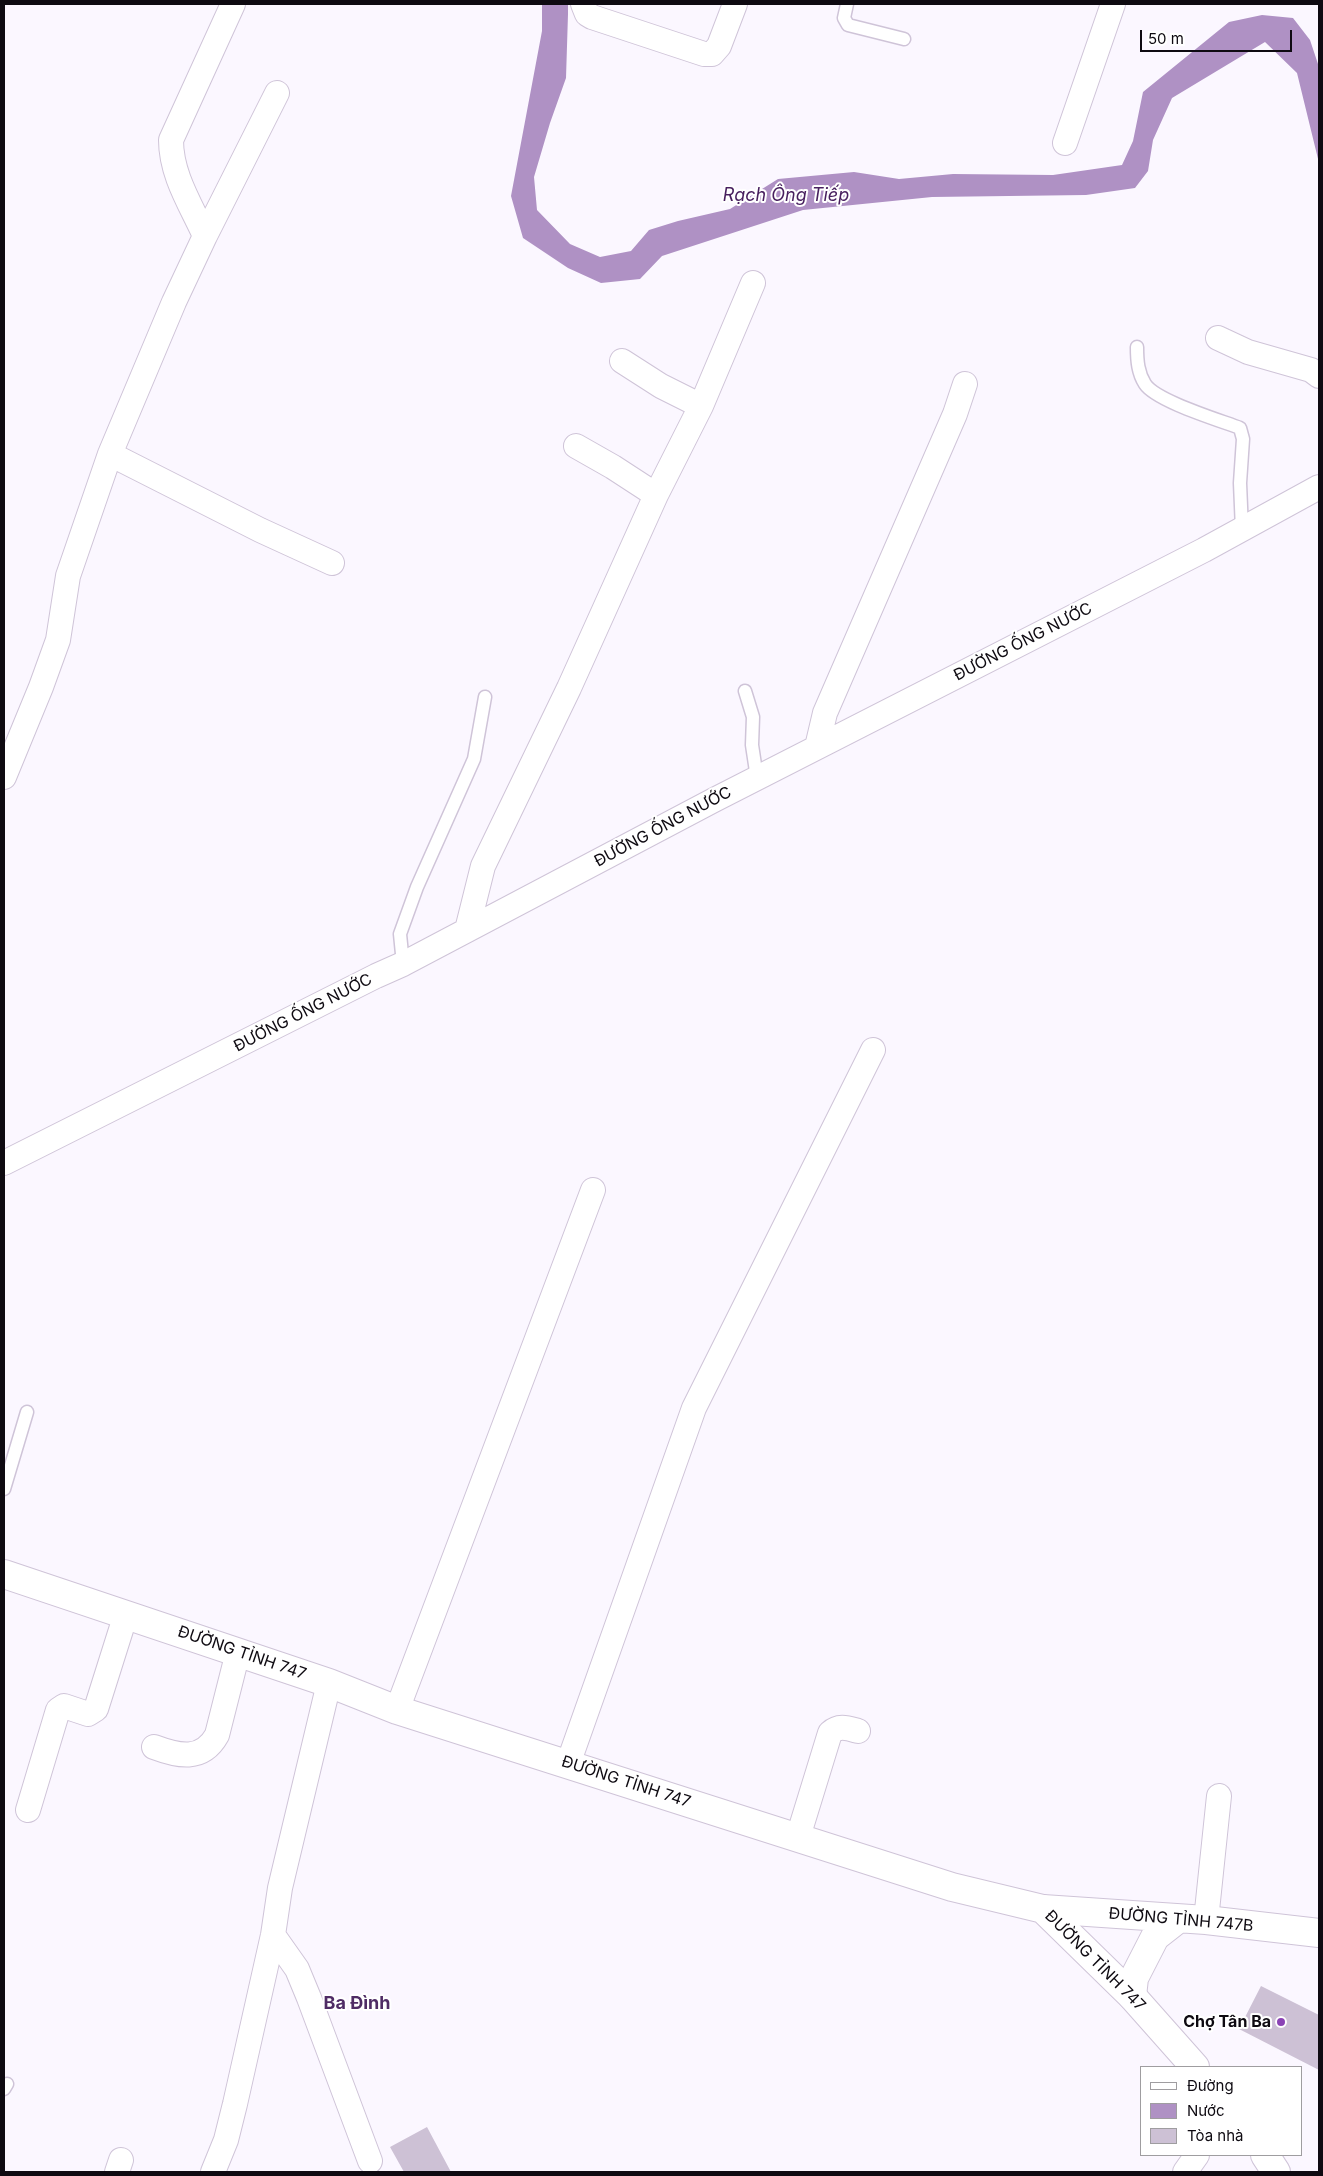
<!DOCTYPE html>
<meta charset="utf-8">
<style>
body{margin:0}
#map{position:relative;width:1323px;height:2176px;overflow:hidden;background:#fbf7ff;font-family:Inter,sans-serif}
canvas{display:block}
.frame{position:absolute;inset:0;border:5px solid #0e0a11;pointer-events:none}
.legend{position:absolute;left:1140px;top:2066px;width:162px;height:90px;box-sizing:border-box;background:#fff;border:1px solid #9f9da0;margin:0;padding:6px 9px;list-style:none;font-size:15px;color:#0e0a11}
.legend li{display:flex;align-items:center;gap:10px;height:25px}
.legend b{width:25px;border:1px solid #9f9da0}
.scale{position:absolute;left:1140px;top:30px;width:152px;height:22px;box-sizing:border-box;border:2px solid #0e0a11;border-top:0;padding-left:6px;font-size:15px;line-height:18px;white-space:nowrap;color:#0e0a11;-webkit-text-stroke:4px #fff;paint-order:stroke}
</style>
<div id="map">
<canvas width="1323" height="2176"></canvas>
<div class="frame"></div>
<ul class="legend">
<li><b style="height:6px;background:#fff"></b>Đường</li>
<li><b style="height:14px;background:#af91c4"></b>Nước</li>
<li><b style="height:14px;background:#cdc1d5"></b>Tòa nhà</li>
</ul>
<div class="scale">50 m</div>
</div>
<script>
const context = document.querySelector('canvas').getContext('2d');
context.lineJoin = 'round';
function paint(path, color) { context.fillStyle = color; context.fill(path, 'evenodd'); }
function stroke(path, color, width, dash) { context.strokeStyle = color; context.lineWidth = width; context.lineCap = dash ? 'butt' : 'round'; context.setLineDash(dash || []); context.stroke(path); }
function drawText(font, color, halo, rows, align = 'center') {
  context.font = font + ' Inter,sans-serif'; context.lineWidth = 4; context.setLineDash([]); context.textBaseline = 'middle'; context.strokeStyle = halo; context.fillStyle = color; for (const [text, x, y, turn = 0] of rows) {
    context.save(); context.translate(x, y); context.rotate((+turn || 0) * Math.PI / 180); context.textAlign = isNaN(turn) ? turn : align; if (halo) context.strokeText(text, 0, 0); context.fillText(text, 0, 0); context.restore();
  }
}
paint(new Path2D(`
 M 542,4 L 568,4 L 568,14 L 566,78 L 550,123 L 534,177 L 537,210 L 570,244 L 600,257 L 631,251 L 649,230 L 678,221 L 730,209 L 778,179 L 854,172 L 899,179 L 953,174 L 1053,175 L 1122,165 L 1133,141 L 1143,92 L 1229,22 L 1262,15 L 1293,18 L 1310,40 L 1319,67 L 1319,163 L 1297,73 L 1265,42 L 1172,98 L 1153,140 L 1148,171 L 1135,188 L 1086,195 L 932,197 L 803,210 L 662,256 L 640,279 L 601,283 L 568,268 L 523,238 L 511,196 L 542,31 Z`), '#af91c4');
paint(new Path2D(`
 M 1261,1986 L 1319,2015 L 1319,2070 L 1239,2029 Z
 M 427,2127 L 451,2172 L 404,2172 L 390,2147 Z`), '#cdc1d5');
const lane = new Path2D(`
 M 847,4 L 844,18 L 848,25 L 904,39
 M 1137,347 C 1137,361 1138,373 1145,384 C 1156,401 1219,420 1240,428 L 1243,439 L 1240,483 L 1242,530
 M 745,691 L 753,717 L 752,745 L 757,778
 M 403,964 L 400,934 L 417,887 L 474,759 L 485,697
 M 4,1489 L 27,1412
 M 4,2089 L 7,2084`);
const street = new Path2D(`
 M 583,4 L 587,14 L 592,17 L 704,54 L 712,54 L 719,46 L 735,4
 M 1065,143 L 1113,4
 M 205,236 L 277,93
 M 1218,338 L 1248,352 L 1311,370 L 1319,376
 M 622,361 L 661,386 L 701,406 L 656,495
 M 701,406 L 753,283
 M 110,454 L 260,530 L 332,563
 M 817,747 L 825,713 L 955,414 L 965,384
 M 4,777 L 41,687 L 58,640 L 68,576 L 110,454 L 174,302 L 205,236 C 191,205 171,175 171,140 L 233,4
 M 467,930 L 483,866 L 569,688 L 656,495 L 613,467 L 576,446
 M 4,1163 L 376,976 L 403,964 L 714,800 L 1204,550 L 1319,487
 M 397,1710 L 593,1190
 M 154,1747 C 178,1756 202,1762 217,1735 L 238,1652
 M 568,1764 L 694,1408 L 873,1050
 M 28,1810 L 58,1710 L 64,1706 L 88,1714 L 96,1709 L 126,1614
 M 798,1837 L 830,1733 C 839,1725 847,1728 858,1731
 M 1206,1920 L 1219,1796
 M 273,1935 L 297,1969 L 309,1998 L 370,2161
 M 117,2172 L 121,2160
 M 213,2172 L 226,2140 L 235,2104 L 273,1935 L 280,1888 L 329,1683
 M 1185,2172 L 1197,2155`);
const secondary = new Path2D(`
 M 1043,1909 L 1206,1920 L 1319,1933
 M 1132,1996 L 1134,1978 L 1155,1937 L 1178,1919`);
const primary = new Path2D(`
 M 4,1574 L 329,1683 L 397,1710 L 952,1887 L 1043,1909 L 1132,1996 L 1195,2067
 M 1265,2155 L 1276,2172`);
stroke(lane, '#cfc4d8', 15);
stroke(street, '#cfc4d8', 26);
stroke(secondary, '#cfc4d8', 30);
stroke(primary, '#cfc4d8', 30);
stroke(lane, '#fff', 12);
stroke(street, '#fff', 24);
stroke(secondary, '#fff', 28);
stroke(primary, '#fff', 28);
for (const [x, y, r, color] of [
 [1281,2022,5,"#8b43b5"]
]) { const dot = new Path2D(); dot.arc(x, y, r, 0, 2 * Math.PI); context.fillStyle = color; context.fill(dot); stroke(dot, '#fff', 2); }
drawText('16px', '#0e0a11', '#fff', [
 ["ĐƯỜNG ỐNG NƯỚC",1023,642,-27],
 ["ĐƯỜNG ỐNG NƯỚC",663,827,-28],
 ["ĐƯỜNG ỐNG NƯỚC",303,1013,-27],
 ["ĐƯỜNG TỈNH 747",242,1653,19],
 ["ĐƯỜNG TỈNH 747",626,1782,18],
 ["ĐƯỜNG TỈNH 747B",1181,1920,5],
 ["ĐƯỜNG TỈNH 747",1095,1961,45]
]);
drawText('bold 16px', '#0e0a11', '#fff', [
 ["Chợ Tân Ba",1271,2022]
], 'right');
drawText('italic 18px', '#471f5e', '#fff', [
 ["Rạch Ông Tiếp",786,196]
]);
drawText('bold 18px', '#4f2c65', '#fff', [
 ["Ba Đình",357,2004]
]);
</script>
